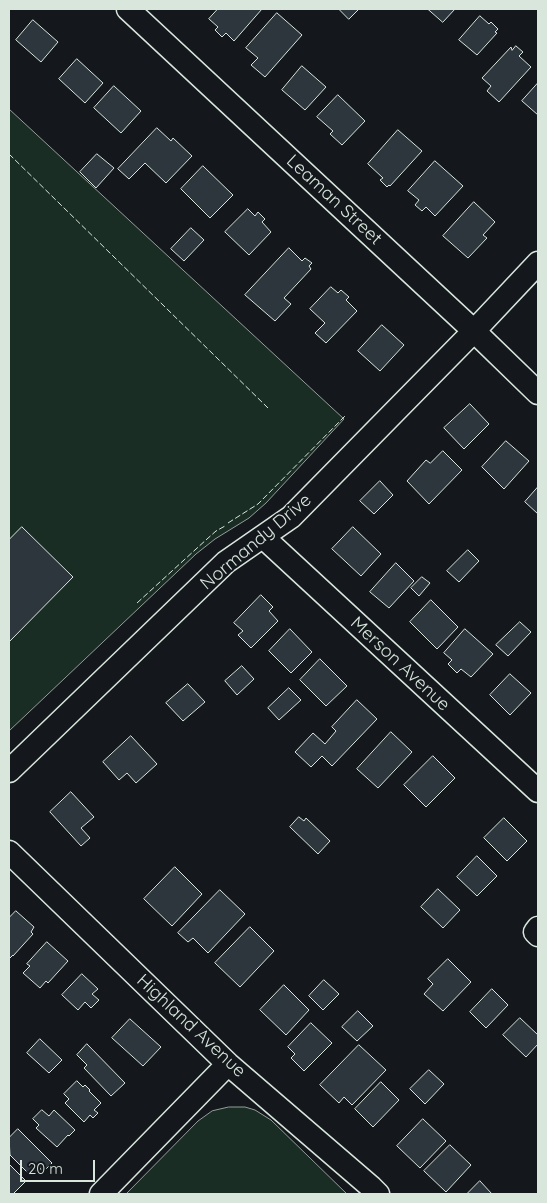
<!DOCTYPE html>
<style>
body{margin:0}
#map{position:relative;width:547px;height:1203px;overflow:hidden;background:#14181c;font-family:Quicksand,sans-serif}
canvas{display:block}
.frame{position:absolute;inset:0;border:10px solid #d8e6dc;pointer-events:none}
.scale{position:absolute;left:20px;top:1160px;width:75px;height:22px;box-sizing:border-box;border:2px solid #d8e6dc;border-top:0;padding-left:6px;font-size:15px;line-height:18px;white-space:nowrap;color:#d8e6dc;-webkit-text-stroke:4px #14181c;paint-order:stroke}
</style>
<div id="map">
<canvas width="547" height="1203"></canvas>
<div class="frame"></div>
<div class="scale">20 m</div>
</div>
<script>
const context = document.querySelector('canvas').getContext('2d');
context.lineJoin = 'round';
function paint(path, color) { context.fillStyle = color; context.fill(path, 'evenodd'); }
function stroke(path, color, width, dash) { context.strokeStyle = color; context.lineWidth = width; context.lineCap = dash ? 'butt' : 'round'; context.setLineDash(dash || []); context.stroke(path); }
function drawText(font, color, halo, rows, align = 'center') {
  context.font = font + ' Quicksand,sans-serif'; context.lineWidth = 4; context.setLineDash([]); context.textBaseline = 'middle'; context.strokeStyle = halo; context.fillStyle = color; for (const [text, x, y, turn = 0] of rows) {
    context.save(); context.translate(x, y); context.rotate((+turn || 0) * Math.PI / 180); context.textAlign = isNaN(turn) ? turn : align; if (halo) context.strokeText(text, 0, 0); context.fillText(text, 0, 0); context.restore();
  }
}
const green = new Path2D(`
 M 9,109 L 344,419 L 266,503 L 249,518 L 215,539 L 196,554 L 9,731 Z
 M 229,1107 L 245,1107 L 255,1110 L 271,1120 L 347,1194 L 126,1194 L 198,1121 L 212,1111 Z`);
paint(green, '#1a2d24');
stroke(green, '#939e99', 1);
const building = new Path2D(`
 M 218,9 L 262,9 L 234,41 L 226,33 L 222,37 L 215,30 L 218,27 L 209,19 Z
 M 339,9 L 359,9 L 349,19 Z
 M 428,9 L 455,9 L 443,22 Z
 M 277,13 L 302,35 L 265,77 L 251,65 L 258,58 L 246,48 Z
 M 480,16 L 489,24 L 491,22 L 498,29 L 495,32 L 497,33 L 477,55 L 459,40 Z
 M 33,20 L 58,42 L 41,62 L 16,40 Z
 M 516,46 L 523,52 L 519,56 L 531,67 L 499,102 L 487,91 L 491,86 L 482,78 L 511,47 L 512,50 Z
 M 77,59 L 103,83 L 85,103 L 59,79 Z
 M 302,66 L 326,87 L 305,110 L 282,90 Z
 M 538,83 L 538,115 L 522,101 Z
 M 114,86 L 141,111 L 121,133 L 94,108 Z
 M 338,95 L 365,121 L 342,145 L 330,134 L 333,131 L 317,117 Z
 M 157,128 L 171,141 L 173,138 L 192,156 L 166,183 L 145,163 L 129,179 L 118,169 Z
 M 398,130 L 422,151 L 390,186 L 389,185 L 387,187 L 380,180 L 383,178 L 368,164 Z
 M 97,154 L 114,168 L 96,188 L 80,172 Z
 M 435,161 L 463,186 L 435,216 L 426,207 L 422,211 L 415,205 L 419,200 L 408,191 Z
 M 203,166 L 233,195 L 210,218 L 181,189 Z
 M 474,202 L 495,222 L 483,235 L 487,238 L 468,258 L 443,236 Z
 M 248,209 L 255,216 L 258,212 L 265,219 L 262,222 L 271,232 L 249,255 L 225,232 Z
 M 191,228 L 204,240 L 184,261 L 171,249 Z
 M 289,248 L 302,261 L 305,258 L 312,263 L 309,266 L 311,269 L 284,298 L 291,304 L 275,321 L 245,295 Z
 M 331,287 L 338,293 L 341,290 L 349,297 L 346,300 L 357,311 L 326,343 L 315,333 L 325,323 L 310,309 Z
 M 382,325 L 404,345 L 380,371 L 358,351 Z
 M 470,404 L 489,424 L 464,449 L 444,428 Z
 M 506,441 L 529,461 L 504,489 L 482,467 Z
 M 443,451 L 462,470 L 429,504 L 407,481 L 426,460 L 430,463 Z
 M 380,481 L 393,495 L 374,514 L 360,501 Z
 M 538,487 L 538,514 L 525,502 Z
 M 22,527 L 73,577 L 9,642 L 9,540 Z
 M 353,527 L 381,554 L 361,576 L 332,549 Z
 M 468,550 L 479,561 L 459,582 L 447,571 Z
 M 396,563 L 414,581 L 389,608 L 370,592 Z
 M 422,577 L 430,583 L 419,596 L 411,588 Z
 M 261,595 L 273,607 L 269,611 L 278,621 L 251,648 L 238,635 L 243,631 L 234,623 Z
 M 431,600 L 458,627 L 437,649 L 410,622 Z
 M 520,622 L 531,632 L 508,656 L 496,645 Z
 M 290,629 L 312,652 L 291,673 L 269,651 Z
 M 465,629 L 493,654 L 471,677 L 461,669 L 457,673 L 448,664 L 452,660 L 444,653 Z
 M 320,659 L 347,686 L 326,706 L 300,680 Z
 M 242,666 L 254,679 L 237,695 L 225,681 Z
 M 510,674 L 531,693 L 510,715 L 490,695 Z
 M 188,684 L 205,702 L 183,721 L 166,703 Z
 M 289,688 L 301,700 L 279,720 L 268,708 Z
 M 357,700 L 377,719 L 332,766 L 322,756 L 311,767 L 295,752 L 313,733 L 325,744 L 336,731 L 332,727 Z
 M 391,732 L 412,752 L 378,788 L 357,769 Z
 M 131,736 L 157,764 L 136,783 L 127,773 L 119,780 L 103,762 Z
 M 433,756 L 455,778 L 426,807 L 404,785 Z
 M 71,792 L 94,817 L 81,828 L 90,838 L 81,846 L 50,812 Z
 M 299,817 L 304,821 L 306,818 L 330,841 L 318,854 L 290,827 Z
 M 504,818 L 527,841 L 507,861 L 484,838 Z
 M 477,856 L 497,876 L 477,896 L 457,877 Z
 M 175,867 L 202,894 L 172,926 L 144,899 Z
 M 438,889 L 460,910 L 443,928 L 421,907 Z
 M 220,890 L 245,914 L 208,953 L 193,938 L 188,942 L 178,933 Z
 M 16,911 L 34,927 L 31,932 L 33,934 L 13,956 L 13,955 L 9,959 L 9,918 Z
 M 250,927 L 274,951 L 240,987 L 215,963 Z
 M 47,942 L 68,961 L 48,983 L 46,981 L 40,988 L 23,973 L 30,966 L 27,964 Z
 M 448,959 L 471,982 L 443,1011 L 424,994 L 433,984 L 428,979 Z
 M 82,974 L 98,989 L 92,994 L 99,1000 L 91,1008 L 85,1002 L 78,1010 L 62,995 Z
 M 324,980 L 339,994 L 323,1010 L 309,996 Z
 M 284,985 L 309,1010 L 286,1035 L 260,1010 Z
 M 492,989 L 508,1005 L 486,1028 L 470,1012 Z
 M 358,1011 L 373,1026 L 357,1041 L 342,1027 Z
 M 520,1018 L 538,1035 L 538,1044 L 526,1057 L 503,1035 Z
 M 130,1019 L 161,1047 L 143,1066 L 112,1038 Z
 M 311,1023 L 332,1043 L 304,1071 L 291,1058 L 295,1054 L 288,1047 Z
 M 40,1039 L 62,1060 L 49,1073 L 27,1053 Z
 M 87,1044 L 125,1083 L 111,1096 L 84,1068 L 87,1065 L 77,1055 Z
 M 359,1045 L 386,1070 L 352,1105 L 344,1097 L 339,1103 L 320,1085 Z
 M 429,1070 L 444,1084 L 425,1104 L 410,1089 Z
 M 77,1081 L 83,1087 L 85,1085 L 90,1090 L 89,1091 L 101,1103 L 94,1110 L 98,1113 L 93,1118 L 90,1115 L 84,1122 L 65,1103 L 69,1099 L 64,1094 Z
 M 381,1082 L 399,1100 L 373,1127 L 355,1109 Z
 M 42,1110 L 49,1116 L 54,1110 L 75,1130 L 69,1136 L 68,1135 L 57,1147 L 36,1128 L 39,1125 L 33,1119 Z
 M 423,1119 L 446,1141 L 420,1168 L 397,1146 Z
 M 18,1129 L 52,1163 L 43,1172 L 39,1167 L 31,1176 L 10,1155 L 9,1138 Z
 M 450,1145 L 471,1165 L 446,1192 L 424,1171 Z
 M 9,1164 L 26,1181 L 13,1194 L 9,1194 Z
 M 480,1181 L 492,1194 L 467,1194 Z`);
paint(building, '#2c363c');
stroke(building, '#d8e6dc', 1);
const street = new Path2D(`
 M 128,9 L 474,331 L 538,393
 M 263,537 L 538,791
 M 9,771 L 226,562 L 291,517 L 474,331 L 538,263
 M 9,852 L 228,1064 L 371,1187 L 378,1194
 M 538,928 L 535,932 L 538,935
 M 101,1194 L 228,1064`);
stroke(street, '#d8e6dc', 25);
stroke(street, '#14181c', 22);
stroke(new Path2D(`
 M 9,154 L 268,408
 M 228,523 L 258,504 L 346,415
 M 137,603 L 207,539 L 216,531 L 225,526`), '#d8e6dc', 1, [6, 2.5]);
drawText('18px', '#d8e6dc', '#14181c', [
 ["Leaman Street",334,200,43],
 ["Normandy Drive",256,542,-40],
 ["Merson Avenue",400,664,43],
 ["Highland Avenue",191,1026,43]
]);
</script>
